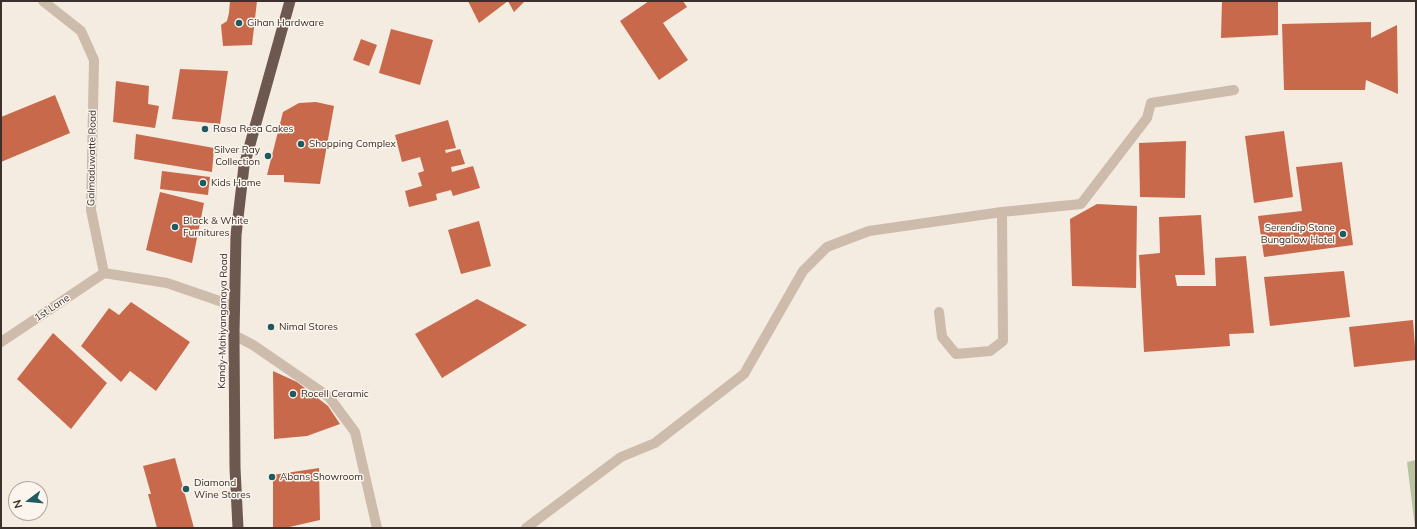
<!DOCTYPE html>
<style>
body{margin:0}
#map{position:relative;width:1417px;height:529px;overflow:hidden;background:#f4ebe1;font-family:Mulish,sans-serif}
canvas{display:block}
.frame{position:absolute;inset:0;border:2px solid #3b302b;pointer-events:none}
.north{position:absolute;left:8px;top:481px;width:40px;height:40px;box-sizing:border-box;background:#fbf5ee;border:1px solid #aea6a0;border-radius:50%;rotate:254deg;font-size:11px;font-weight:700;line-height:16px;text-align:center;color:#3b302b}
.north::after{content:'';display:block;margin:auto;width:14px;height:18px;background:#1f5a5e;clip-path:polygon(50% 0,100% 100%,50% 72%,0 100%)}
</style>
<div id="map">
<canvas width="1417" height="529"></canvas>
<div class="frame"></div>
<div class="north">N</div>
</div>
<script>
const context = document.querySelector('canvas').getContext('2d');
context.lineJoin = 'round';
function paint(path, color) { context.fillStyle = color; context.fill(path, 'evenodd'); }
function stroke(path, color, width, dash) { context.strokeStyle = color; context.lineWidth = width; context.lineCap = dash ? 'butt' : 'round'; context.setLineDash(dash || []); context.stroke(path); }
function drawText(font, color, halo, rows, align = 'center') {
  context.font = font + ' Mulish,sans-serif'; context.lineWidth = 3; context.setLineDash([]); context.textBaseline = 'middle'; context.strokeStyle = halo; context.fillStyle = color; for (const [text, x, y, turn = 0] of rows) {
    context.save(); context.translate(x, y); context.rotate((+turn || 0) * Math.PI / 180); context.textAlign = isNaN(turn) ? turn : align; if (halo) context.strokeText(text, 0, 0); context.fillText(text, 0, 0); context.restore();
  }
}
paint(new Path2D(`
 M 1416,460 L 1416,528 L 1415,528 L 1407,462 Z`), '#b8c4a0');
paint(new Path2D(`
 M 230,1 L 257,1 L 252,45 L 223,46 L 221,25 L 227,21 L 229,13 Z
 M 468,1 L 525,1 L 514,12 L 508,1 L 479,23 Z
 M 649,1 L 683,1 L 687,7 L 663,23 L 688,60 L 659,80 L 620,21 Z
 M 1222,1 L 1278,1 L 1278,35 L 1221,38 Z
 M 1371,22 L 1371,38 L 1397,25 L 1398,94 L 1366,80 L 1365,90 L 1284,90 L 1282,24 Z
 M 391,29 L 433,40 L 420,85 L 379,73 Z
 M 361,39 L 377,45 L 369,66 L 353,60 Z
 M 180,69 L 228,71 L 220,124 L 172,119 Z
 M 116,81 L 149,86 L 148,104 L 159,106 L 155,128 L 113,122 Z
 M 55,95 L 70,133 L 1,162 L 1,117 Z
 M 316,102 L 334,106 L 320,184 L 284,182 L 284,175 L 267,175 L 283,112 L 299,103 Z
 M 448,120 L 456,148 L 445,150 L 446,153 L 460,149 L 465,164 L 451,167 L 452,172 L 473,166 L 480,188 L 453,196 L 451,190 L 436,194 L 437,200 L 409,207 L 405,191 L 422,186 L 418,173 L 424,171 L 420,157 L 402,162 L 395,135 Z
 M 1284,131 L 1293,197 L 1254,203 L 1245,136 Z
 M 136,134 L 214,148 L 212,172 L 134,159 Z
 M 1186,141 L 1185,198 L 1140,197 L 1139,143 Z
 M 1342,162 L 1353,245 L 1264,257 L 1258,216 L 1302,211 L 1296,167 Z
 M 162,171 L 210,177 L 208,195 L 160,189 Z
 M 160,192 L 204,203 L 192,263 L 146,250 Z
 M 1097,204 L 1137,206 L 1136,288 L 1072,286 L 1070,219 Z
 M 1201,215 L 1205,275 L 1175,275 L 1177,286 L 1216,286 L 1215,258 L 1246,256 L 1254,333 L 1229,334 L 1230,346 L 1144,352 L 1139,255 L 1160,253 L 1159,217 Z
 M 479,221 L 491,266 L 461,274 L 448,230 Z
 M 1344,271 L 1350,317 L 1270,326 L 1264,277 Z
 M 477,299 L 527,325 L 442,378 L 415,334 Z
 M 131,302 L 190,342 L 156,391 L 130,371 L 121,382 L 81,346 L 109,308 L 119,315 Z
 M 1413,320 L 1416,360 L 1354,367 L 1349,327 Z
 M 53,333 L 107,383 L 71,429 L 17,379 Z
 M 273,371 L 297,382 L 328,406 L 340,424 L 307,436 L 274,439 Z
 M 175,458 L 194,528 L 157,528 L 148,494 L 151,494 L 143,466 Z
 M 319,468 L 320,520 L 285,528 L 273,528 L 273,475 Z`), '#c8694b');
stroke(new Path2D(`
 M 43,1 L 81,31 L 94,60 L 91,210 L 104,273 L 167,283 L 234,306
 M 939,312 L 942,337 L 956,354 L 990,351 L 1003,341 L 1002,212
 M 234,335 L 253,345 L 329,397 L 355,432 L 377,528
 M 1,342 L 104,273
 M 526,528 L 621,457 L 655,443 L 744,374 L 803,271 L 827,247 L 869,231 L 1002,212 L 1081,204 L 1147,118 L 1151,103 L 1234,90`), '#cdbbac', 10);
stroke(new Path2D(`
 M 238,528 L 235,468 L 234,335 L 236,235 L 244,166 L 290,1`), '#6c584f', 11);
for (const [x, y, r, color] of [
 [239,23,4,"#1f5a5e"],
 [205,129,4,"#1f5a5e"],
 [301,144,4,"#1f5a5e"],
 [268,156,4,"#1f5a5e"],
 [203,183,4,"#1f5a5e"],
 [175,227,4,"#1f5a5e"],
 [1343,234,4,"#1f5a5e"],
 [271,327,4,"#1f5a5e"],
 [293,394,4,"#1f5a5e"],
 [272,477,4,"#1f5a5e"],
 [186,489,4,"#1f5a5e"]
]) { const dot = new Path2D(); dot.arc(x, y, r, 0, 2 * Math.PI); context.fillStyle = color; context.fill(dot); stroke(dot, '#fbf5ee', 1.5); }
drawText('10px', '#3b302b', '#fbf5ee', [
 ["Gihan Hardware",247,23],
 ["Rasa Resa Cakes",213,129],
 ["Shopping Complex",309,144],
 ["Silver Ray",260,150,"right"],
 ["Collection",260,162,"right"],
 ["Kids Home",211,183],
 ["Black & White",183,221],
 ["Furnitures",183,233],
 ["Serendip Stone",1335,228,"right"],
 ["Bungalow Hotel",1335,240,"right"],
 ["Nimal Stores",279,327],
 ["Rocell Ceramic",301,394],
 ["Abans Showroom",280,477],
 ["Diamond",194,483],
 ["Wine Stores",194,495]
], 'left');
drawText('10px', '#3b302b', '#fbf5ee', [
 ["Galmaduwatte Road",92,158,-89],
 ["1st Lane",52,308,-34],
 ["Kandy-Mahiyanganaya Road",223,321,-89]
]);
</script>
